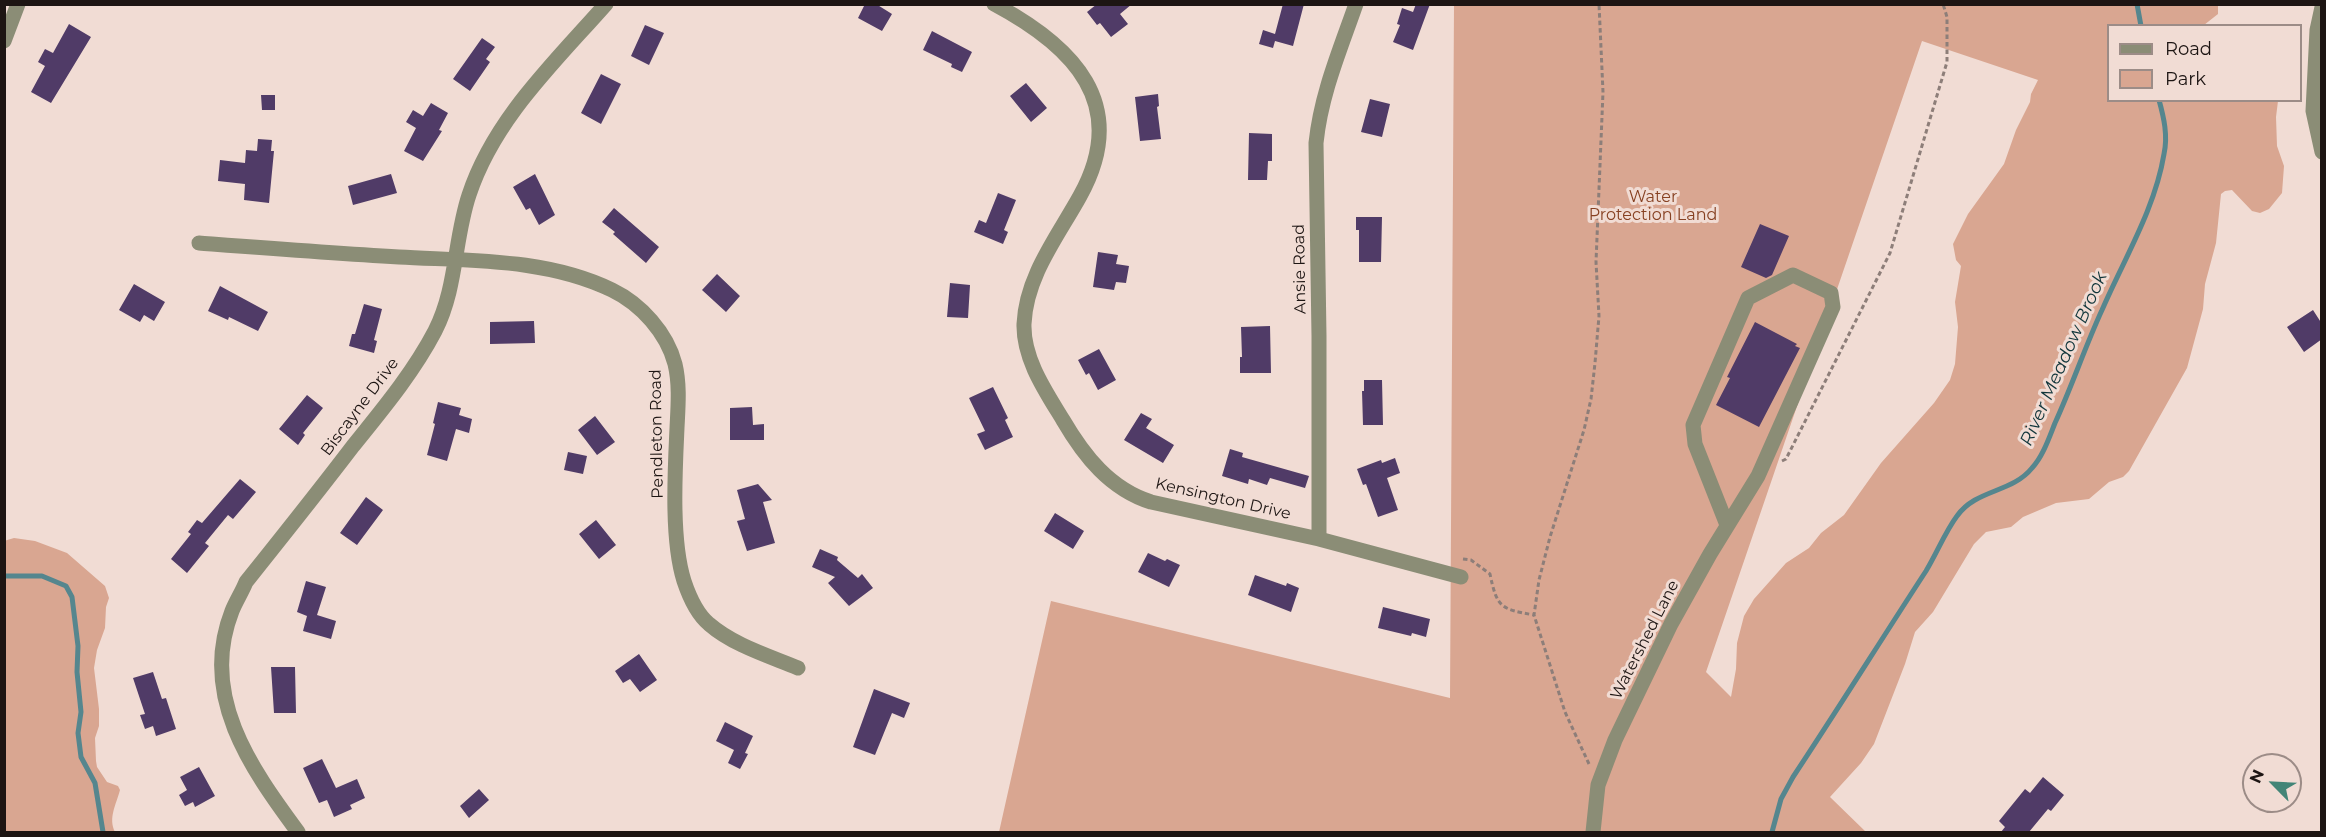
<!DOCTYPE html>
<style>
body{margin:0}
#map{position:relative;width:2326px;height:837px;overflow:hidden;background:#f1dcd4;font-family:Montserrat,sans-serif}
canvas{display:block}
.frame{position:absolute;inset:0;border:6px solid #1d1513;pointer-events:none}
.legend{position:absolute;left:2107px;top:24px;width:195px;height:78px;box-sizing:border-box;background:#f1dcd4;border:2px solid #9c8c87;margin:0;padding:8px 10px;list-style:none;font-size:18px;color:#1d1513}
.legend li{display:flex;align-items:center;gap:12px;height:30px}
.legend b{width:30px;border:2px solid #9c8c87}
.north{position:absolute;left:2242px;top:753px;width:60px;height:60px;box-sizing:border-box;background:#f1dcd4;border:2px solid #9c8c87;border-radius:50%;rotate:294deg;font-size:16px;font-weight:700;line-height:24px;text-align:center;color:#1d1513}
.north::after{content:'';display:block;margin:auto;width:21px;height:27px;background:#438577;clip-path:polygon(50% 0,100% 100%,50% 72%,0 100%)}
</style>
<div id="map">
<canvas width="2326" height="837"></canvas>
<div class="frame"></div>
<ul class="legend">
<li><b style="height:8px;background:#8b8d76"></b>Road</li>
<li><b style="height:16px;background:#d9a691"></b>Park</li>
</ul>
<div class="north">N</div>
</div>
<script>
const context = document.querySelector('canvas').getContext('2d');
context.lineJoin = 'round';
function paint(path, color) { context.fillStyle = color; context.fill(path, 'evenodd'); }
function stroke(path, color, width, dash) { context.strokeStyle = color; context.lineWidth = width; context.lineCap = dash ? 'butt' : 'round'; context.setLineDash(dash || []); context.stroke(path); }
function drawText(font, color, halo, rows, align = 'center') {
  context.font = font + ' Montserrat,sans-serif'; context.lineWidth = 6; context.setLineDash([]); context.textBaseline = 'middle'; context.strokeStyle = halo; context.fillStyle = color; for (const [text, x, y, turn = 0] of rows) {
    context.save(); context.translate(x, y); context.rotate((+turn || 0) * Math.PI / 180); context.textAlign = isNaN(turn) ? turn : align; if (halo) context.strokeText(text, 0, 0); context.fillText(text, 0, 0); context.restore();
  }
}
paint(new Path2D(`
 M 1454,5 L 2218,5 L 2218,14 L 2204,25 L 2108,26 L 2108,100 L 2278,101 L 2276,117 L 2277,146 L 2284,166 L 2282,193 L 2269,209 L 2260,213 L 2252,211 L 2232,190 L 2225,191 L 2221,194 L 2216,243 L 2205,284 L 2203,309 L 2187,368 L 2129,471 L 2123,477 L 2109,482 L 2089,499 L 2056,503 L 2023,517 L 2011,527 L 1986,532 L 1974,544 L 1933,612 L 1915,632 L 1905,664 L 1874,744 L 1861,763 L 1830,797 L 1866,832 L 999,832 L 1051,601 L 1450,698 ZM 1922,41 L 2038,80 L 2031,94 L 2030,102 L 2016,130 L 2004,164 L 1968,214 L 1953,244 L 1956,260 L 1961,266 L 1955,302 L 1958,327 L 1955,364 L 1950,380 L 1934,403 L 1881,463 L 1844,515 L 1821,533 L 1809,548 L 1786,563 L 1754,599 L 1744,616 L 1737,643 L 1736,669 L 1731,697 L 1706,672 Z
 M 14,538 L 35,541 L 67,553 L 105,586 L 109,598 L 106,607 L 105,628 L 97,650 L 94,668 L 99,709 L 99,726 L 95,738 L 96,761 L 97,767 L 107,782 L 118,786 L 120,790 C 116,805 108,818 115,832 L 5,832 L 4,541 Z`), '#d9a691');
stroke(new Path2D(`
 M 2137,4 L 2141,26
 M 4,576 L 42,576 L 66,586 L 72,597 L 78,646 L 77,672 L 81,712 L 78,733 L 81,757 L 95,783 L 103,832
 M 1772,832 L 1781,799 L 1793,777 C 1838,709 1881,640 1926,571 C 1937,553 1945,532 1957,516 C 1976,489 2012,493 2032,468 C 2043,456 2049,438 2055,423 C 2072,386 2085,347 2102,310 C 2124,259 2155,209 2164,154 C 2168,136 2164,118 2159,100`), '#55868e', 5);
paint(new Path2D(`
 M 865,4 L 876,4 L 892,14 L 882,31 L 858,18 Z
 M 1097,4 L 1132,4 L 1120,14 L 1128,24 L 1111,37 L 1100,23 L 1097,25 L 1087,12 Z
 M 1283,4 L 1304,4 L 1293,46 L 1275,41 L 1273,48 L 1259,44 L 1263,30 L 1275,34 Z
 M 1416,4 L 1430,4 L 1413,50 L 1393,42 L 1400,25 L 1397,24 L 1402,8 L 1413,12 Z
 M 69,24 L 91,37 L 51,103 L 31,92 L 45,66 L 38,62 L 45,49 L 53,53 Z
 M 645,25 L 664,33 L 649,65 L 631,56 Z
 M 932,31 L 972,52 L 962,72 L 951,67 L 952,64 L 923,50 Z
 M 482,38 L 495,47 L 486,59 L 490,62 L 470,91 L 453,79 Z
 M 601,74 L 621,84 L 601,124 L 581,113 Z
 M 1026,83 L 1047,108 L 1031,122 L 1010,96 Z
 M 1158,94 L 1159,106 L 1157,107 L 1161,139 L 1140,141 L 1135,97 Z
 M 261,95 L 275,95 L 275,110 L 262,110 Z
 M 1370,99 L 1390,104 L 1382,137 L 1361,132 Z
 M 431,103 L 448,113 L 439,130 L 442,131 L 423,161 L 404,151 L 416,128 L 406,122 L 413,110 L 423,116 Z
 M 1249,133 L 1272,134 L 1272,161 L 1268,161 L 1267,180 L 1248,180 Z
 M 258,139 L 272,140 L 271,151 L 274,151 L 269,203 L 244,200 L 245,184 L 218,181 L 220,160 L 245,163 L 246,150 L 257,151 Z
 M 391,174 L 397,193 L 353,205 L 348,186 Z
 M 535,174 L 555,215 L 539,225 L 530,208 L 526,210 L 513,187 Z
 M 998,193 L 1016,200 L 1004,230 L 1008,232 L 1003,244 L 974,232 L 979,220 L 986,223 Z
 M 614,208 L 659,247 L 646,263 L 613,234 L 615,232 L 602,222 Z
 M 1356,217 L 1382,217 L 1381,262 L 1359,262 L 1359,230 L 1356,230 Z
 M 1760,224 L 1789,236 L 1772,275 L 1766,278 L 1741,267 Z
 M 1098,252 L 1118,255 L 1116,264 L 1129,266 L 1126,283 L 1116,282 L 1114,290 L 1093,287 Z
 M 717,274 L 740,296 L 726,312 L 702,290 Z
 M 950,283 L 970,285 L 968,318 L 947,317 Z
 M 134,284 L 165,302 L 154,321 L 144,315 L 140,322 L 119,310 Z
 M 220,286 L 268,312 L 258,331 L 229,317 L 228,320 L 208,311 Z
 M 364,304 L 382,309 L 374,340 L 377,341 L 374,353 L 349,346 L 352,334 L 355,334 Z
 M 2313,310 L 2322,324 L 2322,339 L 2304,352 L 2287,327 Z
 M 534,321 L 535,343 L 490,344 L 490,322 Z
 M 1755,322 L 1797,344 L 1795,346 L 1800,348 L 1759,427 L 1716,405 L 1730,378 L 1727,377 Z
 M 1270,326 L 1271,373 L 1240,373 L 1240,357 L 1242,357 L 1241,327 Z
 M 1099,349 L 1116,380 L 1098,390 L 1089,373 L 1086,375 L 1078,360 Z
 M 1364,380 L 1382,380 L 1383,425 L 1363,425 L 1362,391 L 1364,391 Z
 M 993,387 L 1008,418 L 1005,420 L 1013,437 L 985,450 L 977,434 L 985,431 L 969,398 Z
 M 307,395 L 323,408 L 303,433 L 305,435 L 298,445 L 279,429 Z
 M 438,402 L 461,408 L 459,415 L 472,419 L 469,433 L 456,429 L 447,461 L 427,455 L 435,424 L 433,423 Z
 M 752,407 L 753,425 L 764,424 L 764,440 L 730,440 L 730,408 Z
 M 1141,413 L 1152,419 L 1146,428 L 1174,445 L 1163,463 L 1124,440 Z
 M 595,416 L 615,442 L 597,455 L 578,430 Z
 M 1230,449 L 1243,453 L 1242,457 L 1309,476 L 1305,488 L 1270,478 L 1267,485 L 1249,479 L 1248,484 L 1222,476 Z
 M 568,452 L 587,456 L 583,474 L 564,470 Z
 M 1395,458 L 1400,473 L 1387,478 L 1398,510 L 1378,517 L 1366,484 L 1363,485 L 1357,469 L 1381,460 L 1382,463 Z
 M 240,479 L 256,492 L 233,519 L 228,515 L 205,543 L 209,546 L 187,573 L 171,559 L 191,534 L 188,532 L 197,520 L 202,523 Z
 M 758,484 L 772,500 L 763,502 L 775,543 L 747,551 L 737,521 L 745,519 L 737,490 Z
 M 366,497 L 383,510 L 357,545 L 340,533 Z
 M 1055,513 L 1084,531 L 1073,549 L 1044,531 Z
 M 596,520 L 616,545 L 599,559 L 579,534 Z
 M 820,549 L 838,557 L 837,560 L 858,578 L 862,574 L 873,588 L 849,606 L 828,583 L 835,577 L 812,567 Z
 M 1148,553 L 1165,561 L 1167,559 L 1180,565 L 1169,587 L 1138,572 Z
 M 1255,575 L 1286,586 L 1287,583 L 1299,588 L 1291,612 L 1248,595 Z
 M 306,581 L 326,587 L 317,615 L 336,621 L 331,639 L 303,631 L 307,616 L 297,612 Z
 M 1383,607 L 1430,619 L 1426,637 L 1412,633 L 1411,636 L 1378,628 Z
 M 639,654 L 657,680 L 640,692 L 630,679 L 623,683 L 615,671 Z
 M 271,667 L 295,667 L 296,713 L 274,713 Z
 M 153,672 L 162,699 L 166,698 L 176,729 L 156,736 L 153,726 L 145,729 L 140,715 L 145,714 L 133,678 Z
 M 874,689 L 910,703 L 904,718 L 892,713 L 875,755 L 853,747 Z
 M 725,722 L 753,736 L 745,753 L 748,754 L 740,769 L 728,763 L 734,750 L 716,741 Z
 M 322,759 L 336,788 L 357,779 L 365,798 L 350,805 L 352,809 L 334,817 L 327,800 L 319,803 L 303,768 Z
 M 199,767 L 215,796 L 195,807 L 193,802 L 185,806 L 179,795 L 187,790 L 180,777 Z
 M 2043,777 L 2064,795 L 2051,811 L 2048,809 L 2029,832 L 2001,832 L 2005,827 L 1999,821 L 2025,789 L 2030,793 Z
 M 479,789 L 489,800 L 469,818 L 460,806 Z`), '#503b67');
stroke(new Path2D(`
 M 1782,461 L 1786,459 L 1890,253 L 1947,62 L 1947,17 L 1943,4
 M 1463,559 L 1471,560 L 1490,574 C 1497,608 1501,609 1534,615
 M 1589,764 L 1565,712 L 1534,615 L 1539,580 L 1550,537 L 1584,430 L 1591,399 L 1595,363 L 1599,316 L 1596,262 L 1603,92 L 1599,4`), '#8d7e79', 3, [4.5, 3]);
stroke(new Path2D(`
 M 994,4 C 1073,46 1131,104 1080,196 C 1058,236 1026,276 1024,324 C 1023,359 1046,392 1063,420 C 1084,456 1110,489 1151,502 L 1319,539 L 1461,577
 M 2322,7 L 2317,30 L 2313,111 L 2322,152
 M 4,41 L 18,4
 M 199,243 C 266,248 332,253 399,257 C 470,261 546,258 612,290 C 641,304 667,333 675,364 C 680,385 678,407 677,428 C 675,471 671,540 684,581 C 689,596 697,614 709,624 C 733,645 769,656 798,668
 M 1319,539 L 1319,336 L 1316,143 C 1321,94 1340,50 1356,4
 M 298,832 C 250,767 199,695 232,611 C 236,601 242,592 246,582 C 282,537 318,492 353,446 C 382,410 413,373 435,331 C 457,288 454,240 469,195 C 494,119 554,63 606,4
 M 1593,832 L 1598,785 L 1615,740 L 1671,624 L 1710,554 L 1758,476 L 1833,307 L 1831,293 L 1793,275 L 1748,298 L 1693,425 L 1695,444 L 1727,525`), '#8b8d76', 15);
drawText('16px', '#874122', '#f1dcd4', [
 ["Water",1653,197],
 ["Protection Land",1653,215]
]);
drawText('16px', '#1d1513', '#f1dcd4', [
 ["Ansie Road",1300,269,-91],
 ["Biscayne Drive",360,407,-53],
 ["Pendleton Road",657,434,-91],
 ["Kensington Drive",1223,499,13],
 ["Watershed Lane",1645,640,-63]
]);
drawText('italic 18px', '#10353a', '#f1dcd4', [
 ["River Meadow Brook",2064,359,-66]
]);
</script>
